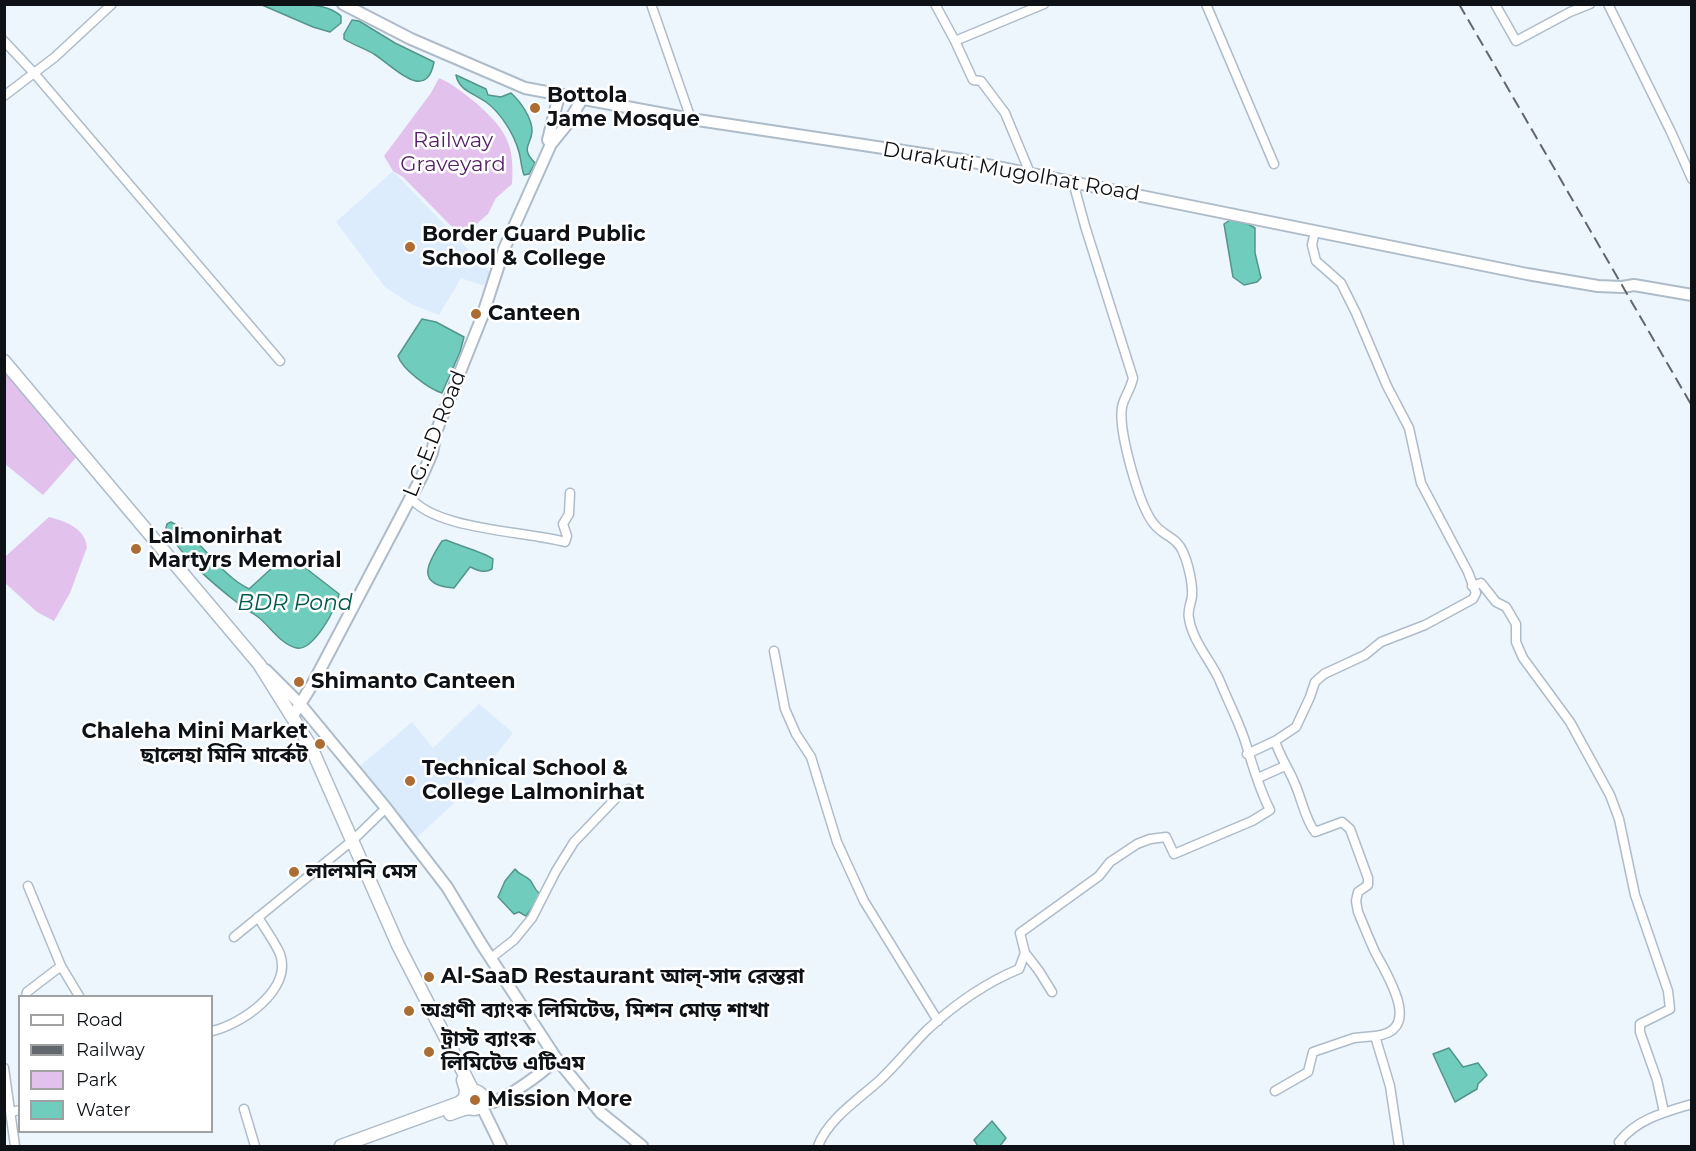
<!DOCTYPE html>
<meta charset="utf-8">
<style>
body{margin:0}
#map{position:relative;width:1696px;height:1151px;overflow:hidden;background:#edf5fd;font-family:Montserrat,sans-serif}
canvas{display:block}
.frame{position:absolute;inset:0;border:6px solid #0e1217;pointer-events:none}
.legend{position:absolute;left:18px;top:995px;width:195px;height:138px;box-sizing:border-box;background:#fff;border:2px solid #9fa0a2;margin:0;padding:8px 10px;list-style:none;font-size:18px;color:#0e1217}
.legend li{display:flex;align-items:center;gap:12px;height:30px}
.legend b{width:30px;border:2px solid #9fa0a2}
</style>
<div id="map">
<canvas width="1696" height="1151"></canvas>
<div class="frame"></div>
<ul class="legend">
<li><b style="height:8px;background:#fff"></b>Road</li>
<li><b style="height:8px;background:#61676d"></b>Railway</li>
<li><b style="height:16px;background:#e2c2ed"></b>Park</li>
<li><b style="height:16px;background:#70cdbd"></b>Water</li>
</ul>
</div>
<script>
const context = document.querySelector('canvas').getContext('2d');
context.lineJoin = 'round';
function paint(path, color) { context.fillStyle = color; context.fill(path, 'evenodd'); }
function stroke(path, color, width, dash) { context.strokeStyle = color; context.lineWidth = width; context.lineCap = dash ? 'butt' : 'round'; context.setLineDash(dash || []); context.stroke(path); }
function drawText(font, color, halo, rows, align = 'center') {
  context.font = font + ' Montserrat,"Noto Sans Bengali",sans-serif'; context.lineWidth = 5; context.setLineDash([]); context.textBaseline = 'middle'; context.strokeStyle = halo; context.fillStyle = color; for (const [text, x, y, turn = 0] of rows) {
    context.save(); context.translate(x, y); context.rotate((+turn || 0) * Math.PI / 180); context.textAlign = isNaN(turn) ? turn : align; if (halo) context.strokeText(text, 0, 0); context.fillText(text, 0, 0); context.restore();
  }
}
paint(new Path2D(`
 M 393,171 L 490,272 L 484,286 L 461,278 L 439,315 L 411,304 L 385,287 L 336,222 Z
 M 479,704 L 513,733 L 466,792 L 412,842 L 354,771 L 412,722 L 433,748 Z`), '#dcecfc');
paint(new Path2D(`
 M 439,78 C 453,84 463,93 475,102 C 505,129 515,142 512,184 L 496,198 L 488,214 L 467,232 L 456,231 L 403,177 L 393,171 L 384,156 L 431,93 Z
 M 4,361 L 81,452 L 43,495 L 5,464 Z
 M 49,517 C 65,521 85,528 87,547 L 70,593 L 54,621 L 37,612 L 4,582 L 6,556 Z`), '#e2c2ed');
const water = new Path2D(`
 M 262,5 C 285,4 324,0 341,16 L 341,23 L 330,32 L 313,27 Z
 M 352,20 L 359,21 L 395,43 L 434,62 C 426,104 393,66 374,54 C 364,48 353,45 344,39 L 344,34 Z
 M 456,75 L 486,89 L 488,95 L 501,97 L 511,93 C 520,101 533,119 532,132 C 531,145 520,148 535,163 L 529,174 L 524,175 C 521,167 521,159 519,152 C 514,134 501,113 486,102 C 474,93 459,91 456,75 Z
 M 1230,220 L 1248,224 L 1255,228 L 1255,253 L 1261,278 L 1257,282 L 1244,285 L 1233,277 L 1224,224 Z
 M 422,319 L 436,322 L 464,337 L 460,352 L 442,393 C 429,389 402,369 398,356 Z
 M 171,522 C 202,538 217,573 249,589 L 284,557 L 290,556 L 339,594 C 337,608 313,651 297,648 C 281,645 270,626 258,617 C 252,612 245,609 239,604 C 212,583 182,558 166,528 L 167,524 Z
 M 446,540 C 457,545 486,553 493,559 L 492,569 C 484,574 478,570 470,567 L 454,588 C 415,585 427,564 442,541 Z
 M 515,869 C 519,875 525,875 530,880 C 534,885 534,889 539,893 L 539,898 L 526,916 L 519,912 L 514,914 L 498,897 L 505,881 Z
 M 1449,1048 L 1463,1067 L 1478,1063 L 1487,1075 L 1478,1084 L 1477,1089 L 1455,1102 L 1433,1054 Z
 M 992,1121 L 1006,1138 L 1000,1146 L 978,1146 L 974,1140 Z`);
paint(water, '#70cdbd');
stroke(water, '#53958b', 1.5);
const minor = new Path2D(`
 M 651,4 L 691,119
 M 935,4 L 955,41 L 973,80 L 981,81 L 1005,113 L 1030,173
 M 1206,4 L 1274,164
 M 1495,4 L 1516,41 L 1570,12 L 1590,4
 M 1608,4 L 1671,132 L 1692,179
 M 4,41 L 34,73 L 280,361
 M 955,41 L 1044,4
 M 4,96 L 55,57 L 112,4
 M 410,497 C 435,530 525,531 565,542 L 567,536 L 563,524 L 569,514 L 570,493
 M 1472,586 L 1481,583 L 1496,602 L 1506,607 L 1516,624 L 1516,642 L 1523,658 L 1570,722 L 1610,795 L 1619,819 L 1635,895 L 1668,991 L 1670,1009 L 1640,1024 L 1640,1032 L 1657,1080 L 1664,1112
 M 774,651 L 785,709 L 796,734 L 811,757 L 837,842 L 864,901 L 938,1021
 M 1275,741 C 1280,757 1289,769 1295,784 C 1302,800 1305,819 1315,832 L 1342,822 L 1350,829 L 1368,878 L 1368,885 L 1358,892 L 1356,901 L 1358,912 C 1364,926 1369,939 1375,952 C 1387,975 1424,1031 1375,1036 L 1390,1086 L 1399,1146
 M 1247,754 L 1275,741 L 1296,727 L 1310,697 L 1315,682 L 1324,674 L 1365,655 L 1381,642 L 1425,625 L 1462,605 L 1473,599 L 1476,593 L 1468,572 L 1421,483 L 1409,428 L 1387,386 L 1356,313 L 1341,283 L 1316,261 L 1312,245 L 1315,231
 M 1258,778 L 1285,766
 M 234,937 L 353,840 L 386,808
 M 1025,953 L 1039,971 L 1052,992
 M 491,958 L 514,940 L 532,918 L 556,871 L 574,842 L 619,795 L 629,789
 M 61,966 L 79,996
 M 26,996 L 27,992 L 61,966 L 28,886
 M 212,1031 C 240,1025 293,990 280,954 C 275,942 265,929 258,917
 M 4,1068 L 15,1146
 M 1275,1091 L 1308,1072 L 1313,1052 L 1354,1038 L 1375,1036
 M 244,1109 L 255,1146
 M 11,1112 L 20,1110
 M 818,1146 C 828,1119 859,1099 880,1080 C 897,1064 911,1046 927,1030 C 954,1005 985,983 1019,969 L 1025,953 L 1020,933 L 1099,876 L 1110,862 L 1137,844 L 1150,839 L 1166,837 L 1174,854 L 1252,821 L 1270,810 C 1258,787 1252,762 1244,738 C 1237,718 1227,699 1219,679 C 1210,660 1192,640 1189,618 C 1187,611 1191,604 1192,596 C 1193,584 1188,563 1183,552 C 1177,537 1163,536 1154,524 C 1139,506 1118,430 1122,407 C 1124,397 1131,389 1133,378 L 1085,226 L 1073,182
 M 1621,1146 L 1619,1142 C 1637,1119 1665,1112 1692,1104`);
const major = new Path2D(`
 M 343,4 L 411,39 L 525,88 L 691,119 L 963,160 L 1527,274 L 1598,286 L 1622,287 L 1634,285 L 1692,295
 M 551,144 L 548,140 L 559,95
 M 266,670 L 300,704 L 386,808 L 447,887 L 482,945 L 556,1058 L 601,1113 L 642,1146
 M 292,717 L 312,685 L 422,476 L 432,453 L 436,432 L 482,317 L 504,249 L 551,144 L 568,123 L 582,99
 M 483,1102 C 486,1102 489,1102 493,1102 C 507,1098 548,1070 556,1058
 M 481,1105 L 501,1146`);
const highway = new Path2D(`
 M 4,361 L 259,664 L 311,747 L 398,945 L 473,1091
 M465 1100a9 9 0 1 1 18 0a9 9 0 1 1-18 0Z
 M 450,1114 L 464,1109 L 472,1108
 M 341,1146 L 459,1103 L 465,1098 L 466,1090 L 463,1080`);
stroke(minor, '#aebcc9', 11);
stroke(major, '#aebcc9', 14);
stroke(highway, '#aebcc9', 15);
stroke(minor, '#fff', 8);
stroke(major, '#fff', 10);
stroke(highway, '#fff', 12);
stroke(new Path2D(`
 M 1459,4 L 1692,406`), '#61676d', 2, [12, 6]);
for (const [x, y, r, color] of [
 [535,108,6,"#ac6d34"],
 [410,247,6,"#ac6d34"],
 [476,314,6,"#ac6d34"],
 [136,549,6,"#ac6d34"],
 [299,682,6,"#ac6d34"],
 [320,744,6,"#ac6d34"],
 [410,781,6,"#ac6d34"],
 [294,872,6,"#ac6d34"],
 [429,977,6,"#ac6d34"],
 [409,1011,6,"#ac6d34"],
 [429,1052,6,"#ac6d34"],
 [475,1100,6,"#ac6d34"]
]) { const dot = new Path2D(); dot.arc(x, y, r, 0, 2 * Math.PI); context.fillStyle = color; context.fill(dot); stroke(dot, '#fff', 2); }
drawText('bold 21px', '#0e1217', '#fff', [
 ["Bottola",547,96],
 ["Jame Mosque",547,120],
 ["Border Guard Public",422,235],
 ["School & College",422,259],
 ["Canteen",488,314],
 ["Lalmonirhat",148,537],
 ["Martyrs Memorial",148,561],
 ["Shimanto Canteen",311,682],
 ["Chaleha Mini Market",308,732,"right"],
 ["ছালেহা মিনি মার্কেট",308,756,"right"],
 ["Technical School &",422,769],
 ["College Lalmonirhat",422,793],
 ["লালমনি মেস",306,872],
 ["Al-SaaD Restaurant আল্-সাদ রেস্তরা",441,977],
 ["অগ্রণী ব্যাংক লিমিটেড, মিশন মোড় শাখা",421,1011],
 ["ট্রাস্ট ব্যাংক",441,1040],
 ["লিমিটেড এটিএম",441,1064],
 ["Mission More",487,1100]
], 'left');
drawText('21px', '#541f64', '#fff', [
 ["Railway",453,141],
 ["Graveyard",453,165]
]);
drawText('21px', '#0e1217', '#fff', [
 ["Durakuti Mugolhat Road",1011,172,10],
 ["L.G.E.D Road",435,434,-68]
]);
drawText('italic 22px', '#02584d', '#fff', [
 ["BDR Pond",295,604]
]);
</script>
